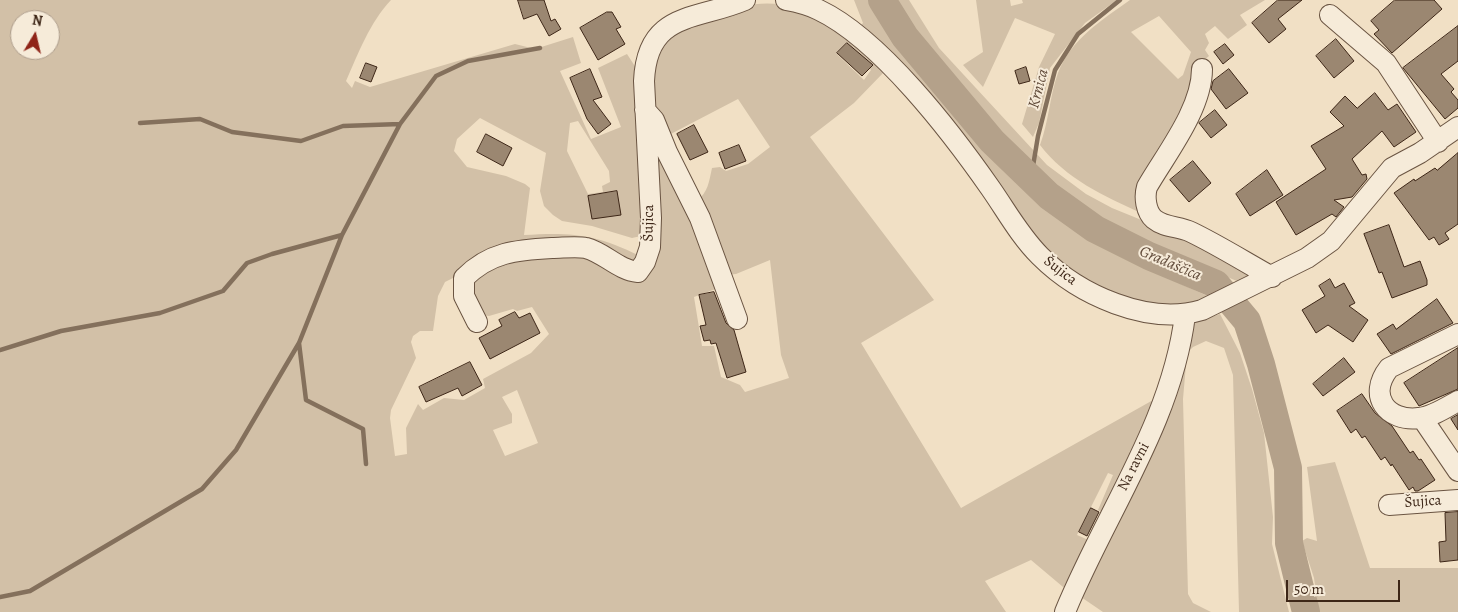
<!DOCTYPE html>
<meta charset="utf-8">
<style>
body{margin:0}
#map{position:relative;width:1458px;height:612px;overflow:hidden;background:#f1e0c5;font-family:Alegreya,serif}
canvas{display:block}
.north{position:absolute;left:10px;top:10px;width:50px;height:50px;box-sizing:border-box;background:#f6ebd9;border:1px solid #ac9c8b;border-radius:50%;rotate:9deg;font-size:14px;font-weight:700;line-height:20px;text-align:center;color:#3d2617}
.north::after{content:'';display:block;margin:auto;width:18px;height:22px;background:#8f2418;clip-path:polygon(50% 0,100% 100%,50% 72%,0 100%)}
.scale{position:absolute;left:1286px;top:580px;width:114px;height:22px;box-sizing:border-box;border:2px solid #3d2617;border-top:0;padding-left:6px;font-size:15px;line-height:18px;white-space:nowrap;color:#3d2617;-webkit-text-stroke:4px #f6ebd9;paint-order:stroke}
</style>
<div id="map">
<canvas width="1458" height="612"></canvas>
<div class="north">N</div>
<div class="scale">50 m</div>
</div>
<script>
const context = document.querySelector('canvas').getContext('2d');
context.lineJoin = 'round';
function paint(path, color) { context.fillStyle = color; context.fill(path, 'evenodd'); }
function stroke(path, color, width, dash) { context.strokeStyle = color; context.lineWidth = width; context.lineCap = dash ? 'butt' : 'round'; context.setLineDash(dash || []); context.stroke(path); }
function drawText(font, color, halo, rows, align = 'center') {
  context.font = font + ' Alegreya,serif'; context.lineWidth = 4; context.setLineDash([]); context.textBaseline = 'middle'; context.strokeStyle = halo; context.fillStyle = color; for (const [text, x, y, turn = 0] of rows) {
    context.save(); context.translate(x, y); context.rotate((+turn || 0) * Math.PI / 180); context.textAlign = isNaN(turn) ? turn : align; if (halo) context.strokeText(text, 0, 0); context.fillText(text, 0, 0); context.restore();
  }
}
paint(new Path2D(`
 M 0,0 L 391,0 C 370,22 358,54 346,81 L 352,88 L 355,81 L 370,87 L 515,44 L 535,49 L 573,37 L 581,63 L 560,71 L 591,139 L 621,127 L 598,68 L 627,54 L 640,74 L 646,224 L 641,236 L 632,238 L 592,226 L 562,221 L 553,215 L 544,206 L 540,191 L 546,153 L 480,118 L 457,139 L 454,151 L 467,167 L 506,176 L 525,184 L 530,188 L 524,235 C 570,232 596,234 638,255 L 641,258 L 633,268 L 598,248 L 575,242 L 501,248 L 471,264 L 459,275 L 445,282 L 438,296 L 433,331 L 420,331 L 413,336 L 411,342 L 416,358 L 391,410 L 390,418 L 395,456 L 407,454 L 406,428 L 418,404 L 423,410 L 444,398 L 464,400 L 485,388 L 483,379 L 531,353 L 549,334 L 532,307 L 517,311 L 513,309 L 489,316 L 482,315 C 443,266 510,257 544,255 C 558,254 575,250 589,255 C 605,260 629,290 645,273 C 667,250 650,166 649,134 L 650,124 L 653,122 L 664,154 L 695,218 L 721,287 L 694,297 L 702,346 L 714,346 L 721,377 L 740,385 L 745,392 L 789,378 L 781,355 L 770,260 L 736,274 L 725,275 L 697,201 C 708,192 709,182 712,168 L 720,167 L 726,171 L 748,164 L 770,147 L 738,99 L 665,137 C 651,110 642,85 652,54 C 654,48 658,39 663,35 C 677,22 699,19 716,13 C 746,4 765,0 797,7 C 837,18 856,46 886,70 L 854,103 L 810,137 L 934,300 L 861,343 L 961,508 L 1162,395 L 1146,434 L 1105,514 L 1098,510 L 1113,475 L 1108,473 L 1077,535 L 1093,542 L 1069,592 L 1031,560 L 985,581 L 1006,612 L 0,612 ZM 20,20 L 50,20 L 50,50 L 20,50 ZM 846,45 L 871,70 L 864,80 L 838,55 ZM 578,121 L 609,171 L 610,182 L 602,186 L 603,192 L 588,194 L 567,151 L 570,123 ZM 517,390 L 538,443 L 505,456 L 493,430 L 512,423 L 512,414 L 502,397 Z
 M 854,0 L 872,0 L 887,30 L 1015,181 L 1062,218 L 1123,258 L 1212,298 C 1179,315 1130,305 1097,288 C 1083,281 1069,270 1055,261 L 859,27 L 863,23 Z
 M 892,0 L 909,0 L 939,48 L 1047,165 L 1086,194 L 1112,208 L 1203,245 L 1258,276 L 1244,284 L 1115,230 L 1055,194 L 1040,172 L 1021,153 L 1005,142 L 960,94 L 905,25 Z
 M 976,0 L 1010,0 L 1011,6 L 1023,3 L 1022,0 L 1117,0 L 1085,23 L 1050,68 L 1039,123 L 1033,137 L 1022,124 L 1039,67 L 1055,34 L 1015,18 L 983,87 L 963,65 L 983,52 Z
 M 1130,0 L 1265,0 L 1240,15 L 1247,25 L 1228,39 L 1215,26 L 1205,34 L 1209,43 L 1205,50 L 1209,56 L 1196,67 L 1199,86 L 1141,213 C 1104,196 1066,179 1040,145 C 1049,121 1050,94 1058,73 C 1071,39 1102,20 1130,0 ZM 1159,16 L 1191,52 L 1183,75 L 1178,79 L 1131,32 Z
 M 1220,314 L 1240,353 L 1252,389 L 1264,433 L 1273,517 L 1272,544 L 1289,612 L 1239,612 L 1233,375 L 1224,348 L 1206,341 L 1193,347 L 1187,353 L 1183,399 L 1188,594 L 1193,603 L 1211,612 L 1103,612 L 1078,595 L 1189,332 L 1194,323 Z
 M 1335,462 L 1370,568 L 1458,568 L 1458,612 L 1319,612 L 1314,578 L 1302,541 L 1307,538 L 1317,541 L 1307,467 Z`), '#d2c0a7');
stroke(new Path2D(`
 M 140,123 L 200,119 L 232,132 L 301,141 L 343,126 L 400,124
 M 1031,178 L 1038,136 L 1055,70 L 1078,34 L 1120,0
 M 299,343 L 306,400 L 363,429 L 366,464
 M 0,350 L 61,331 L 160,313 L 223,291 L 247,263 L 272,254 L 342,235
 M 0,597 L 30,591 L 202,489 L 236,450 L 299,343 L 342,235 L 400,124 L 436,76 L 468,61 L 540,48`), '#84705c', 4.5);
stroke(new Path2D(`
 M 882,0 L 905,37 L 992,141 L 1049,196 L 1095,229 L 1149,256 L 1216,284 L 1247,321 L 1261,364 L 1288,468 L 1289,543 L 1306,612`), '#b4a18a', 28);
const building = new Path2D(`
 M 518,0 L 544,0 L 551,21 L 555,19 L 561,29 L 549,36 L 537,14 L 524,19 Z
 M 1278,0 L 1302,0 L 1278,19 L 1286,29 L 1269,43 L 1252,23 Z
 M 1395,0 L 1434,0 L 1442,9 L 1392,53 L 1374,34 L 1379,30 L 1371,21 Z
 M 607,12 L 612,12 L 621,27 L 616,29 L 625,44 L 598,60 L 580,28 Z
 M 1458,26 L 1458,61 L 1441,74 L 1454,89 L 1451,92 L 1458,100 L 1458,108 L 1445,119 L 1403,68 Z
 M 1336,39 L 1354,61 L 1334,78 L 1316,56 Z
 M 847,43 L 873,65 L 862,76 L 837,53 Z
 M 1225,44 L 1234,55 L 1223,64 L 1214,52 Z
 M 366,63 L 377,67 L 371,82 L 360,78 Z
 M 1026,67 L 1030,81 L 1019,84 L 1015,71 Z
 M 590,69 L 602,97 L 593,100 L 611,124 L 598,134 L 587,119 L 570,78 Z
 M 1229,69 L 1248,93 L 1226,109 L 1211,89 L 1213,81 Z
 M 1375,93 L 1388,110 L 1397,104 L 1416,132 L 1394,147 L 1382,131 L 1352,159 L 1362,175 L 1366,174 L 1367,179 L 1352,197 L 1334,200 L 1344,207 L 1336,217 L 1332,214 L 1296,235 L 1276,202 L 1326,169 L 1311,146 L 1344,126 L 1330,112 L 1345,96 L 1357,108 Z
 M 1215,110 L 1227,125 L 1211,138 L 1199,123 Z
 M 694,125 L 708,152 L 690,160 L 677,134 Z
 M 486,134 L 512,148 L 503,166 L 477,152 Z
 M 739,145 L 746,161 L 725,169 L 719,153 Z
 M 1458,153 L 1458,224 L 1445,233 L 1449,239 L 1439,245 L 1434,237 L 1429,240 L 1394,193 L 1414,179 L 1415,181 L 1435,168 L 1437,170 Z
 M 1193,161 L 1211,183 L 1189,202 L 1170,180 Z
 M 1267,170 L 1283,195 L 1250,216 L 1236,194 Z
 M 617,191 L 621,215 L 592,219 L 588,196 Z
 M 1389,225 L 1404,267 L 1420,261 L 1427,280 L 1427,285 L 1392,298 L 1382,272 L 1379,273 L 1364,234 Z
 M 1330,279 L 1335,288 L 1344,283 L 1355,303 L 1349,306 L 1368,320 L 1353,342 L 1328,325 L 1316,333 L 1302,310 L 1325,296 L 1319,286 Z
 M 714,292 L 726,323 L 734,330 L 746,372 L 727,378 L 716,343 L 711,344 L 710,340 L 704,341 L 700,326 L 706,325 L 699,295 Z
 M 1437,299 L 1453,323 L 1391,354 L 1377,334 L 1393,324 L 1396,329 Z
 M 515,312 L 519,318 L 530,313 L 540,333 L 490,359 L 479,338 L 502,326 L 499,320 Z
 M 1458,348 L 1458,389 L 1419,406 L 1404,383 Z
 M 1344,358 L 1355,372 L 1323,396 L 1313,384 Z
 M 470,362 L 482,385 L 462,396 L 458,388 L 426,402 L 419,387 Z
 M 1362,394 L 1375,413 L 1392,426 L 1410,453 L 1413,451 L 1419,460 L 1421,459 L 1435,480 L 1418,491 L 1415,491 L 1413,487 L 1409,490 L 1392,464 L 1391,466 L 1385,457 L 1381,460 L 1365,436 L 1362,438 L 1356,429 L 1351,433 L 1337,411 Z
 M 1458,415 L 1458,430 L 1451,419 Z
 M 1091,508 L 1099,512 L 1087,536 L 1079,532 Z
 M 1458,512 L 1458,560 L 1440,562 L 1439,542 L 1446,541 L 1445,513 Z`);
paint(building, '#9b8771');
stroke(building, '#3d2617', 1);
const minor = new Path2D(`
 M 786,0 C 797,2 809,5 819,10 C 880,39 952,133 991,189 C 1007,212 1020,236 1040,256 C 1079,295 1148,326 1202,310 L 1307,258 L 1331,241 L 1392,168 L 1420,153 L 1458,127
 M 1330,15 L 1386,63 L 1438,142
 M 1202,69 C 1202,109 1166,154 1147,187 C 1144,197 1146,212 1154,219 C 1165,228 1179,226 1191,232 C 1218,245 1245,262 1272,277
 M 645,110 L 654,120 L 667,152 L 700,218 L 737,319
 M 477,322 L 464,296 L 464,278 C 490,252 516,250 552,248 C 562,248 576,246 586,248 C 605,253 618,270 638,272 L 645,262 L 650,247 L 651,218 L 644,81 C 647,11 696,21 745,0
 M 1458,334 L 1389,368 C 1367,396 1387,422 1419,418 C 1432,417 1447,407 1458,401
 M 1422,418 L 1458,471
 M 1389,505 L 1458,500
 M 1065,612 C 1105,514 1172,422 1185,315`);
stroke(minor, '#6a5442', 22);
stroke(minor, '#f6ebd9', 20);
drawText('15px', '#3d2617', '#f6ebd9', [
 ["Šujica",649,223,-89],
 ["Šujica",1060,271,38],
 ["Na ravni",1134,467,-63],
 ["Šujica",1423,502,-4]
]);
drawText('italic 16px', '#614b3a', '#f6ebd9', [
 ["Krnica",1039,89,-75],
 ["Gradaščica",1170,264,23]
]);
</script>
